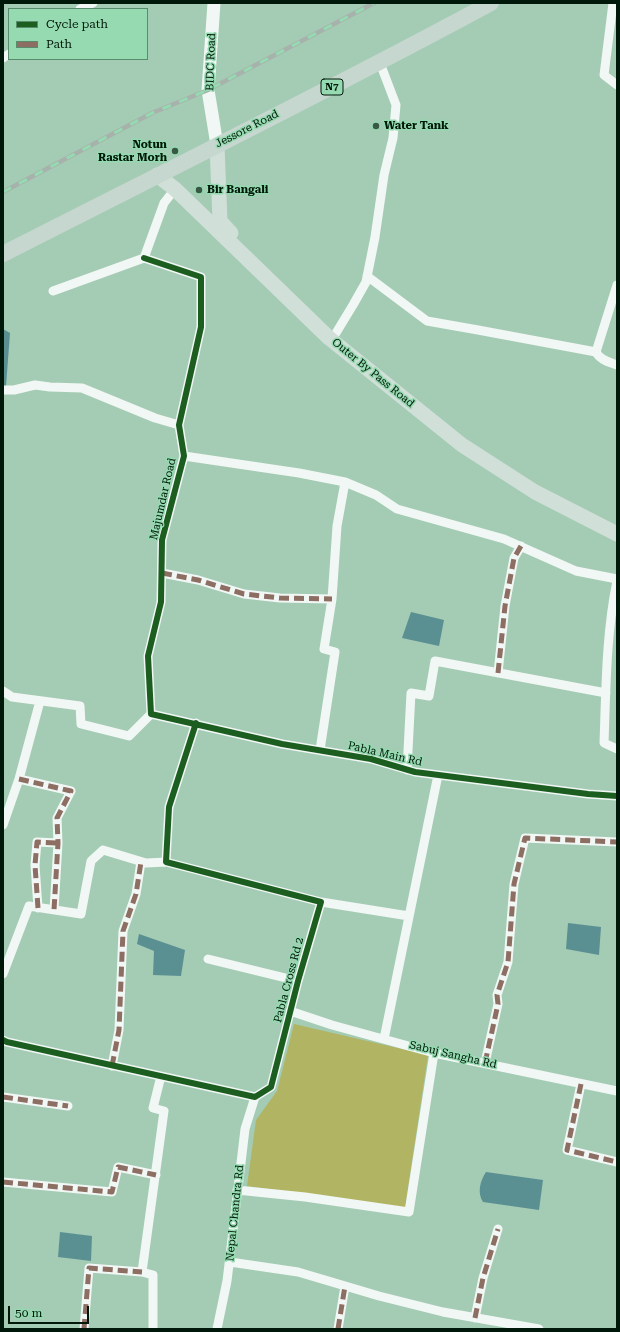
<!DOCTYPE html>
<style>
body{margin:0}
#map{position:relative;width:620px;height:1332px;overflow:hidden;background:#a4cbb4;font-family:"Roboto Serif",serif}
canvas{display:block}
.frame{position:absolute;inset:0;border:4px solid #001809;pointer-events:none}
.legend{position:absolute;left:8px;top:8px;width:140px;height:52px;box-sizing:border-box;background:#95dab0;border:1px solid #598c6d;margin:0;padding:5px 7px;list-style:none;font-size:12px;color:#001809}
.legend li{display:flex;align-items:center;gap:8px;height:20px}
.legend b{width:20px;border:1px solid #598c6d}
.scale{position:absolute;left:8px;top:1306px;width:81px;height:18px;box-sizing:border-box;border:2px solid #001809;border-top:0;padding-left:5px;font-size:12px;line-height:14px;white-space:nowrap;color:#001809;-webkit-text-stroke:3px #95dab0;paint-order:stroke}
</style>
<div id="map">
<canvas width="620" height="1332"></canvas>
<div class="frame"></div>
<ul class="legend">
<li><b style="height:5px;background:#1b5e20"></b>Cycle path</li>
<li><b style="height:5px;background:#8d6e63"></b>Path</li>
</ul>
<div class="scale">50 m</div>
</div>
<script>
const context = document.querySelector('canvas').getContext('2d');
context.lineJoin = 'round';
function paint(path, color) { context.fillStyle = color; context.fill(path, 'evenodd'); }
function stroke(path, color, width, dash) { context.strokeStyle = color; context.lineWidth = width; context.lineCap = dash ? 'butt' : 'round'; context.setLineDash(dash || []); context.stroke(path); }
function drawText(font, color, halo, rows, align = 'center') {
  context.font = font + ' "Roboto Serif",serif'; context.lineWidth = 3; context.setLineDash([]); context.textBaseline = 'middle'; context.strokeStyle = halo; context.fillStyle = color; for (const [text, x, y, turn = 0] of rows) {
    context.save(); context.translate(x, y); context.rotate((+turn || 0) * Math.PI / 180); context.textAlign = isNaN(turn) ? turn : align; if (halo) context.strokeText(text, 0, 0); context.fillText(text, 0, 0); context.restore();
  }
}
paint(new Path2D(`
 M 294,1024 L 428,1055 L 405,1208 L 247,1186 L 256,1120 L 277,1091 Z`), '#b1b463');
paint(new Path2D(`
 M 3,329 L 10,333 L 6,386 L 3,386 Z
 M 411,612 L 444,620 L 439,646 L 402,638 Z
 M 568,923 L 601,927 L 599,955 L 566,949 Z
 M 139,934 L 185,950 L 181,976 L 153,975 L 154,951 L 137,944 Z
 M 486,1172 L 543,1180 L 539,1210 L 483,1202 C 477,1193 480,1181 486,1172 Z
 M 60,1232 L 92,1236 L 91,1261 L 58,1257 Z`), '#5b9093');
stroke(new Path2D(`
 M 613,3 L 604,75 L 617,85
 M 80,9 L 93,3
 M 3,58 L 9,54
 M 144,258 L 201,277 L 201,327 L 179,425 L 184,456 L 162,540 L 161,602 L 148,656 L 151,714
 M 367,276 L 427,321 L 478,330 L 596,352
 M 617,285 L 596,352 C 600,360 609,362 617,365
 M 53,291 L 144,258 L 164,203 L 175,189
 M 336,333 L 353,305 L 366,282 L 375,237 L 384,175 L 393,138 L 396,105 L 380,63
 M 3,390 L 14,390 L 35,385 L 50,387 L 82,388 L 155,418 L 179,425
 M 184,456 L 299,473 L 345,482 L 376,495 L 397,509 L 504,539 L 576,571 L 617,579
 M 162,573 L 198,580 L 244,594 L 280,598 L 332,599
 M 617,581 C 606,634 606,689 604,743 L 617,749
 M 498,673 L 505,606 L 514,558 L 521,546
 M 3,691 L 12,697 L 80,706 L 81,724 L 129,736 L 151,714
 M 151,714 L 282,744 L 371,759 L 415,772 L 588,794 L 617,796
 M 320,750 L 335,652 L 324,649 L 332,599 L 337,526 L 345,482
 M 407,770 L 411,693 L 429,696 L 435,661 L 606,693
 M 19,779 L 71,791 L 57,818 L 58,843 L 54,910
 M 3,825 L 19,779 L 40,701
 M 321,902 L 409,916
 M 38,908 L 35,865 L 37,842 L 58,843
 M 208,959 L 298,981
 M 3,974 L 29,906 L 81,914 L 91,861 L 103,850 L 146,863 L 166,862
 M 290,1011 L 332,1025 L 434,1053 L 617,1091
 M 384,1039 L 438,775
 M 3,1040 L 7,1042 L 255,1097 L 271,1087 L 298,981 L 321,902 L 166,862 L 169,807 L 196,723
 M 485,1063 L 498,1004 L 497,995 L 508,962 L 514,884 L 525,838 L 617,842
 M 112,1066 L 119,1030 L 123,931 L 136,894 L 141,862
 M 581,1084 L 567,1150 L 617,1162
 M 3,1097 L 68,1106
 M 3,1182 L 112,1192 L 118,1167 L 156,1175
 M 237,1190 L 305,1197 L 409,1212 L 434,1053
 M 230,1262 L 298,1272 L 379,1296 L 443,1312 L 539,1329
 M 475,1318 L 483,1278 L 498,1229
 M 84,1329 L 89,1268 L 142,1272
 M 153,1329 L 153,1275 L 142,1272 L 164,1111 L 153,1108 L 161,1076
 M 217,1329 L 227,1281 L 245,1129 L 255,1097
 M 338,1329 L 345,1286`), '#f1f7f4', 9);
stroke(new Path2D(`
 M 214,3 L 208,90 L 217,145`), '#f1f7f4', 13);
stroke(new Path2D(`
 M 217,145 L 220,221 L 231,233
 M 157,175 L 175,189 L 329,338 L 462,445 L 535,492 L 617,534`), '#d0dfd7', 15);
stroke(new Path2D(`
 M 3,254 C 166,171 330,90 491,3`), '#c5d7ce', 16);
const rail = new Path2D(`
 M 3,192 L 152,113 L 208,90 L 374,3`);
stroke(rail, '#a7b2ac', 4.5);
stroke(rail, '#95dab0', 3, [9]);
stroke(new Path2D(`
 M 162,573 L 198,580 L 244,594 L 280,598 L 332,599
 M 498,673 L 505,606 L 514,558 L 521,546
 M 19,779 L 71,791 L 57,818 L 58,843 L 54,910
 M 38,908 L 35,865 L 37,842 L 58,843
 M 485,1063 L 498,1004 L 497,995 L 508,962 L 514,884 L 525,838 L 617,842
 M 112,1066 L 119,1030 L 123,931 L 136,894 L 141,862
 M 581,1084 L 567,1150 L 617,1162
 M 3,1097 L 68,1106
 M 3,1182 L 112,1192 L 118,1167 L 156,1175
 M 475,1318 L 483,1278 L 498,1229
 M 84,1329 L 89,1268 L 142,1272
 M 338,1329 L 345,1286`), '#8d6e63', 5, [10, 5]);
stroke(new Path2D(`
 M 144,258 L 201,277 L 201,327 L 179,425 L 184,456 L 162,540 L 161,602 L 148,656 L 151,714 L 282,744 L 371,759 L 415,772 L 588,794 L 617,796
 M 3,1040 L 7,1042 L 255,1097 L 271,1087 L 298,981 L 321,902 L 166,862 L 169,807 L 196,723`), '#1b5e20', 6);
for (const [x, y, r, color] of [
 [376,126,4,"#395745"],
 [175,151,4,"#395745"],
 [199,190,4,"#395745"]
]) { const dot = new Path2D(); dot.arc(x, y, r, 0, 2 * Math.PI); context.fillStyle = color; context.fill(dot); stroke(dot, '#95dab0', 1.5); }
for (const [x, y, w] of [
 [332,87,22]
]) { const box = new Path2D(); box.roundRect(x - w / 2, y - 8, w, 16, 3); context.fillStyle = '#95dab0'; context.fill(box); stroke(box, '#001809', 1); }
drawText('bold 10px', '#001809', null, [
 ["N7",332,87]
]);
drawText('11px', '#001809', '#95dab0', [
 ["BIDC Road",211,62,-88],
 ["Jessore Road",247,129,-27],
 ["Outer By Pass Road",373,373,39],
 ["Majumdar Road",163,499,-77],
 ["Pabla Main Rd",385,754,13],
 ["Pabla Cross Rd 2",289,980,-75],
 ["Sabuj Sangha Rd",453,1055,13],
 ["Nepal Chandra Rd",235,1213,-84]
]);
drawText('bold 11px', '#001809', '#95dab0', [
 ["Water Tank",384,126],
 ["Notun",167,145,"right"],
 ["Rastar Morh",167,158,"right"],
 ["Bir Bangali",207,190]
], 'left');
</script>
